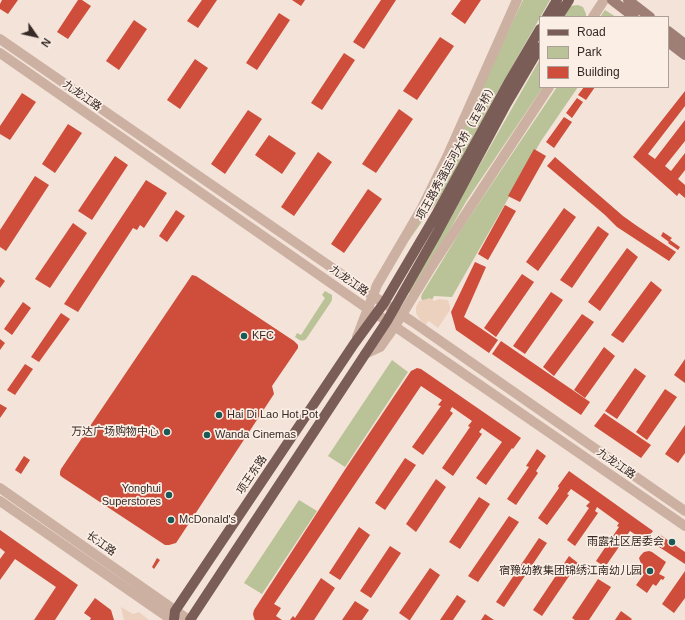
<!DOCTYPE html>
<meta charset="utf-8">
<style>
body{margin:0}
#map{position:relative;width:685px;height:620px;overflow:hidden;background:#f3e3d8;font-family:Arial,sans-serif}
canvas{display:block}
.legend{position:absolute;left:539px;top:16px;width:130px;height:72px;box-sizing:border-box;background:#faeee5;border:1px solid #ac9f99;margin:0;padding:5px 7px;list-style:none;font-size:12px;color:#362926}
.legend li{display:flex;align-items:center;gap:8px;height:20px}
.legend b{width:20px;border:1px solid #ac9f99}
.north{position:absolute;left:16px;top:16px;width:40px;height:40px;-webkit-text-stroke:3px #faeee5;paint-order:stroke;rotate:124deg;font-size:11px;font-weight:700;line-height:16px;text-align:center;color:#362926}
.north::after{content:'';display:block;margin:auto;width:14px;height:18px;background:#362926;clip-path:polygon(50% 0,100% 100%,50% 72%,0 100%)}
</style>
<div id="map">
<canvas width="685" height="620"></canvas>
<ul class="legend">
<li><b style="height:5px;background:#795d56"></b>Road</li>
<li><b style="height:11px;background:#b9c397"></b>Park</li>
<li><b style="height:11px;background:#ce4d3b"></b>Building</li>
</ul>
<div class="north">N</div>
</div>
<script>
const context = document.querySelector('canvas').getContext('2d');
context.lineJoin = 'round';
function paint(path, color) { context.fillStyle = color; context.fill(path, 'evenodd'); }
function stroke(path, color, width, dash) { context.strokeStyle = color; context.lineWidth = width; context.lineCap = dash ? 'butt' : 'round'; context.setLineDash(dash || []); context.stroke(path); }
function drawText(font, color, halo, rows, align = 'center') {
  context.font = font + ' Arial,"Noto Sans SC",sans-serif'; context.lineWidth = 3.5; context.setLineDash([]); context.textBaseline = 'middle'; context.strokeStyle = halo; context.fillStyle = color; for (const [text, x, y, turn = 0] of rows) {
    context.save(); context.translate(x, y); context.rotate((+turn || 0) * Math.PI / 180); context.textAlign = isNaN(turn) ? turn : align; if (halo) context.strokeText(text, 0, 0); context.fillText(text, 0, 0); context.restore();
  }
}
paint(new Path2D(`
 M 523,0 L 550,0 L 493,100 L 447,185 L 435,205 L 421,223 L 409,240 L 408,240 Z
 M 578,5 L 583,7 L 586,14 L 586,17 L 564,17 L 570,6 Z
 M 605,10 L 616,17 L 600,17 Z
 M 540,59 L 540,87 L 543,87 L 467,200 L 414,291 L 411,293 L 409,293 L 408,291 Z
 M 557,87 L 578,87 L 541,141 L 452,297 L 434,296 L 431,302 L 423,302 L 421,298 L 422,294 L 461,230 Z
 M 325,291 L 332,295 L 332,299 L 331,302 L 306,339 C 302,342 299,340 295,337 L 297,333 L 301,335 L 325,298 L 322,295 Z
 M 392,360 L 408,372 L 345,467 L 328,456 Z
 M 299,500 L 317,511 L 262,594 L 244,583 Z`), '#b9c397');
paint(new Path2D(`
 M 430,298 L 434,301 L 439,299 L 448,300 L 450,307 L 450,310 L 438,328 L 429,321 L 425,325 L 420,320 L 416,313 L 416,307 L 419,301 Z
 M 121,607 L 133,614 L 139,612 L 149,620 L 124,620 Z`), '#ecd2be');
paint(new Path2D(`
 M 2,0 L 18,0 L 8,14 L 0,9 L 0,4 Z
 M 78,0 L 82,0 L 91,6 L 68,39 L 57,32 Z
 M 202,0 L 217,0 L 198,28 L 187,21 Z
 M 292,0 L 305,0 L 301,6 Z
 M 381,0 L 396,0 L 364,49 L 353,42 Z
 M 461,0 L 481,0 L 465,24 L 451,14 Z
 M 279,13 L 290,20 L 257,70 L 246,63 Z
 M 134,20 L 147,29 L 119,70 L 106,61 Z
 M 440,37 L 454,46 L 417,100 L 403,91 Z
 M 344,53 L 355,60 L 322,110 L 311,103 Z
 M 195,59 L 208,68 L 180,109 L 167,100 Z
 M 584,87 L 595,87 L 586,100 L 578,95 Z
 M 685,91 L 685,106 L 648,154 L 655,159 L 685,120 L 685,141 L 665,166 L 671,171 L 685,153 L 685,170 L 678,179 L 685,185 L 685,198 L 679,193 L 677,196 L 633,157 Z
 M 22,93 L 36,102 L 10,140 L 0,134 L 0,126 Z
 M 577,98 L 583,102 L 572,118 L 566,113 Z
 M 399,109 L 413,119 L 376,173 L 362,164 Z
 M 248,110 L 262,119 L 225,174 L 211,164 Z
 M 564,117 L 572,122 L 554,148 L 546,142 Z
 M 68,124 L 82,133 L 55,173 L 42,164 Z
 M 269,135 L 296,153 L 282,174 L 255,155 Z
 M 534,149 L 546,156 L 520,202 L 508,196 Z
 M 318,152 L 332,162 L 294,216 L 281,207 Z
 M 115,156 L 128,165 L 92,220 L 78,211 Z
 M 555,157 L 623,216 L 637,226 L 676,252 L 669,261 L 617,227 L 605,215 L 547,166 Z
 M 35,176 L 49,185 L 6,251 L 0,247 L 0,230 Z
 M 146,180 L 167,193 L 144,228 L 140,225 L 137,230 L 133,228 L 78,312 L 64,304 Z
 M 368,189 L 382,199 L 344,253 L 331,244 Z
 M 505,205 L 516,211 L 488,260 L 478,254 Z
 M 564,208 L 576,217 L 538,271 L 526,262 Z
 M 176,210 L 185,216 L 167,242 L 159,236 Z
 M 73,223 L 87,233 L 50,288 L 35,279 Z
 M 598,226 L 609,234 L 572,288 L 560,280 Z
 M 663,232 L 672,238 L 670,240 L 680,247 L 678,250 L 668,243 L 669,242 L 661,236 Z
 M 627,248 L 638,257 L 600,311 L 588,302 Z
 M 475,262 L 486,267 L 464,317 L 498,340 L 489,353 L 456,330 L 451,312 Z
 M 522,274 L 534,282 L 496,337 L 484,328 Z
 M 192,275 L 196,276 L 294,341 L 298,345 L 298,348 L 272,386 L 274,394 L 178,540 L 176,543 L 169,545 L 165,545 L 62,477 L 60,475 L 60,472 L 61,469 Z
 M 0,277 L 5,281 L 0,288 Z
 M 651,281 L 662,290 L 623,343 L 611,335 Z
 M 551,292 L 563,300 L 525,354 L 513,346 Z
 M 23,302 L 31,308 L 12,335 L 4,329 Z
 M 61,313 L 70,319 L 39,362 L 31,357 Z
 M 582,314 L 594,322 L 554,376 L 543,367 Z
 M 0,339 L 5,343 L 0,350 Z
 M 501,341 L 590,402 L 581,415 L 492,354 Z
 M 604,347 L 615,356 L 585,398 L 574,390 Z
 M 685,359 L 685,383 L 674,375 Z
 M 25,364 L 33,369 L 15,395 L 7,390 Z
 M 417,368 L 421,369 L 521,438 L 513,449 L 512,448 L 486,485 L 476,478 L 502,442 L 482,428 L 479,432 L 482,434 L 453,476 L 442,468 L 470,427 L 468,426 L 472,421 L 452,407 L 450,411 L 453,413 L 423,455 L 412,447 L 441,406 L 438,405 L 442,400 L 421,386 L 274,604 L 281,608 L 276,616 L 282,620 L 255,620 L 254,618 L 253,614 L 254,610 L 346,468 L 411,371 Z
 M 635,368 L 646,376 L 617,419 L 605,411 Z
 M 665,389 L 677,397 L 647,440 L 636,432 Z
 M 0,404 L 7,408 L 0,418 Z
 M 604,413 L 651,445 L 641,458 L 594,426 Z
 M 685,425 L 685,453 L 678,463 L 665,454 Z
 M 537,449 L 546,456 L 536,471 L 538,473 L 516,505 L 507,499 L 529,467 L 526,466 Z
 M 24,456 L 30,460 L 21,474 L 15,470 Z
 M 405,458 L 416,465 L 385,510 L 375,503 Z
 M 569,471 L 653,531 L 645,541 L 630,531 L 605,567 L 596,561 L 619,527 L 617,526 L 619,523 L 597,507 L 595,511 L 598,513 L 575,546 L 567,540 L 589,508 L 586,506 L 590,502 L 571,489 L 567,494 L 569,495 L 547,525 L 538,518 L 559,488 L 558,486 Z
 M 436,479 L 446,487 L 416,532 L 406,524 Z
 M 479,497 L 490,504 L 460,549 L 449,542 Z
 M 509,516 L 519,522 L 478,582 L 468,576 Z
 M 359,527 L 370,535 L 340,580 L 329,573 Z
 M 0,530 L 78,585 L 55,620 L 34,620 L 56,587 L 15,559 L 0,580 L 0,559 L 5,552 L 0,548 Z
 M 659,534 L 685,552 L 685,564 L 653,543 Z
 M 539,538 L 547,543 L 504,607 L 496,602 Z
 M 390,546 L 401,553 L 371,598 L 360,591 Z
 M 649,551 L 652,552 L 666,562 L 659,574 L 665,577 L 663,580 L 661,579 L 656,586 L 653,584 L 647,593 L 636,585 L 644,574 L 639,571 L 642,565 L 640,561 L 639,558 L 641,555 L 644,552 Z
 M 569,556 L 578,563 L 542,616 L 533,610 Z
 M 157,558 L 160,560 L 154,569 L 152,567 Z
 M 430,568 L 440,575 L 410,620 L 409,620 L 399,613 Z
 M 685,571 L 685,598 L 674,613 L 662,604 Z
 M 321,578 L 335,588 L 314,620 L 290,620 L 293,616 L 295,618 Z
 M 598,579 L 611,587 L 589,620 L 575,620 L 572,618 Z
 M 457,595 L 466,601 L 453,620 L 440,620 Z
 M 95,598 L 111,610 L 114,620 L 90,620 L 91,618 L 84,613 Z
 M 355,601 L 369,610 L 362,620 L 342,620 Z
 M 621,611 L 632,619 L 631,620 L 615,620 Z
 M 485,614 L 494,620 L 481,620 Z`), '#ce4d3b');
stroke(new Path2D(`
 M 593,17 L 604,0
 M 0,39 L 373,296 L 413,322 L 685,511
 M 0,53 L 368,309 L 387,321 L 685,526
 M 357,337 L 377,285 L 422,208 L 447,157 L 517,0
 M 365,354 L 380,347 L 395,326 L 435,261 L 549,87
 M 0,488 L 189,620
 M 0,501 L 172,620`), '#ccb1a3', 10);
stroke(new Path2D(`
 M 612,0 L 634,17
 M 628,0 L 650,17
 M 668,31 L 685,44
 M 668,42 L 685,55`), '#9f7f75', 10);
stroke(new Path2D(`
 M 547,17 L 557,0
 M 558,17 L 569,0
 M 174,620 L 175,611 L 354,344 L 384,303 L 437,213 L 510,80 L 540,29
 M 190,620 L 387,321 L 437,233 L 507,103 L 540,47`), '#795d56', 10);
for (const [x, y, r, color] of [
 [244,336,4,"#195a57"],
 [219,415,4,"#195a57"],
 [167,432,4,"#195a57"],
 [207,435,4,"#195a57"],
 [169,495,4,"#195a57"],
 [171,520,4,"#195a57"],
 [672,542,4,"#195a57"],
 [650,571,4,"#195a57"]
]) { const dot = new Path2D(); dot.arc(x, y, r, 0, 2 * Math.PI); context.fillStyle = color; context.fill(dot); stroke(dot, '#faeee5', 1.5); }
drawText('11px', '#362926', '#faeee5', [
 ["九龙江路",82,96,35],
 ["项王路秀强运河大桥（五号桥）",457,152,-61],
 ["九龙江路",349,281,35],
 ["九龙江路",616,464,35],
 ["项王东路",252,475,-56],
 ["长江路",101,544,35]
]);
drawText('11px', '#362926', '#faeee5', [
 ["KFC",252,336],
 ["Hai Di Lao Hot Pot",227,415],
 ["万达广场购物中心",159,432,"right"],
 ["Wanda Cinemas",215,435],
 ["Yonghui",161,489,"right"],
 ["Superstores",161,502,"right"],
 ["McDonald's",179,520],
 ["雨露社区居委会",664,542,"right"],
 ["宿豫幼教集团锦绣江南幼儿园",642,571,"right"]
], 'left');
</script>
